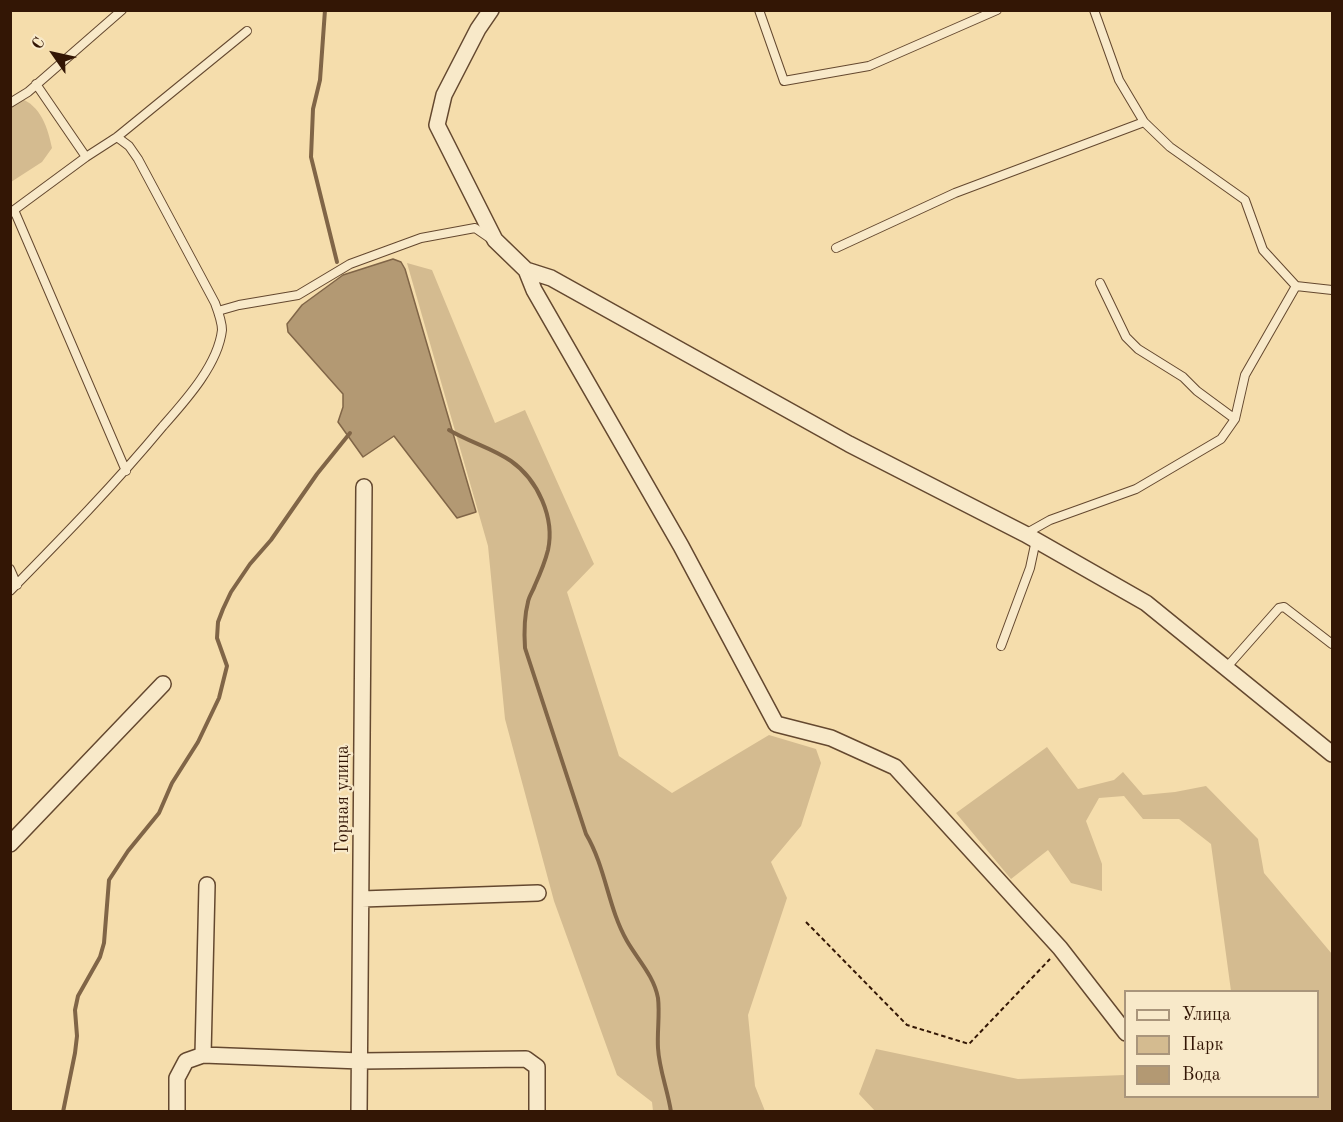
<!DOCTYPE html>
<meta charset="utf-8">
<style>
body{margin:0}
#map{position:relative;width:1343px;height:1122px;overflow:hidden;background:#f5ddac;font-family:"Old Standard TT",serif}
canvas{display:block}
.frame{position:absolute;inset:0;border:12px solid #331605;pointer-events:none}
.legend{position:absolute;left:1124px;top:990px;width:195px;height:108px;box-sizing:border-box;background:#f8e9c9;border:2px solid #a9957b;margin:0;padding:8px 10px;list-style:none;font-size:18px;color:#331605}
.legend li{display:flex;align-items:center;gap:12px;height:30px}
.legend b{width:30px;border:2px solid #a9957b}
.north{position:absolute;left:24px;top:24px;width:60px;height:60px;-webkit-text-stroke:4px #f8e9c9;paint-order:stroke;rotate:304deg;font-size:16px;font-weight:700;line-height:24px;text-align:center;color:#331605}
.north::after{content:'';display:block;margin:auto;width:21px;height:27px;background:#331605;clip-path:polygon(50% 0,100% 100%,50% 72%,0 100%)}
</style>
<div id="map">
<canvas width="1343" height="1122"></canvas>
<div class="frame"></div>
<ul class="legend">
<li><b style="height:8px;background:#f8e9c9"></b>Улица</li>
<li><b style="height:16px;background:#d4bb90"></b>Парк</li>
<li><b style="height:16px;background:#b39973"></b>Вода</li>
</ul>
<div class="north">С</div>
</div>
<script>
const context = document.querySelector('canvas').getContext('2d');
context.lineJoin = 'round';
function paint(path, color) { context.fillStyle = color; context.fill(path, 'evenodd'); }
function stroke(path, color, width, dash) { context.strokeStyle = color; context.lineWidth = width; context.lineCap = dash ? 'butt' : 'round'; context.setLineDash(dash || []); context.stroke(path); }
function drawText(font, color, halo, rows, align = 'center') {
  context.font = font + ' "Old Standard TT",serif'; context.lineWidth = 4.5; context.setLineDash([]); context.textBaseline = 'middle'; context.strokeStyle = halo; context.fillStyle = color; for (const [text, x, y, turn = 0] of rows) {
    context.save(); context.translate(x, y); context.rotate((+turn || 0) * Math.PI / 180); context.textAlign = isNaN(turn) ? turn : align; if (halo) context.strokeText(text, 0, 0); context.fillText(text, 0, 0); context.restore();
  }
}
paint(new Path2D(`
 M 20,98 C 41,106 48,128 52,148 L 42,162 L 11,182 L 11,102 Z
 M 407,263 L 432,270 L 495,423 L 525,410 L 594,564 L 567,592 L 619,756 L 672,793 L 769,735 L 816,749 L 821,763 L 801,826 L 771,862 L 787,898 L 748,1015 L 755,1086 L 765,1111 L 653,1111 L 652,1102 L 617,1075 L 554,901 L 505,719 L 488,546 Z
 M 1047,747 L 1078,789 L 1114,780 L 1123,772 L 1143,795 L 1175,792 L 1206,786 L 1258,839 L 1264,873 L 1332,954 L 1332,1111 L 876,1112 L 859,1094 L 876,1049 L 1018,1079 L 1125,1075 L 1126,1096 L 1318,1096 L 1318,992 L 1231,991 L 1211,844 L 1179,819 L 1143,819 L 1124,796 L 1099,798 L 1086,821 L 1102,864 L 1102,891 L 1071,883 L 1048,850 L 1011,879 L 956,813 Z`), '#d4bb90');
const water = new Path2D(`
 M 393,259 L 401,262 L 405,269 L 476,512 L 457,518 L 394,436 L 363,457 L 338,422 L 343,407 L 343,394 L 288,332 L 287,324 L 302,305 L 343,275 Z`);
paint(water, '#b39973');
stroke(water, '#806547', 1.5);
stroke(new Path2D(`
 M 325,10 L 320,80 L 313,109 L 311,157 L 337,262
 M 449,430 C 469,442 492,448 511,461 C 538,480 555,518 548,550 C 545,562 540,574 535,585 C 533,591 529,596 528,602 C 524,617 524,632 525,648 L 586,834 C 606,868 608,908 627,941 C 638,960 654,976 658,998 C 660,1014 657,1032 658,1048 C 659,1069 668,1091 671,1112
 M 63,1112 L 75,1053 L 77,1036 L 75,1010 L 78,996 L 100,957 L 104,943 L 109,880 L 128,851 L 159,813 L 172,783 L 198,742 L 219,698 L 227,666 L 217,638 L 218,622 L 223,609 L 231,592 L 250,564 L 271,540 L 317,474 L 350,433`), '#806547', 4);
const service = new Path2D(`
 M 759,10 L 784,81 L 869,66 L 997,10
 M 1094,10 L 1119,80 L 1144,122 L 1170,147 L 1245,200 L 1263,250 L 1296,286 L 1332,290
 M 36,84 L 86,157
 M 10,103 L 28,92 L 122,10
 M 14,210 L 126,471
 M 10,213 L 86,157 L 117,137 L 247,31
 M 836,248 L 955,193 L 1144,122
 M 1100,283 L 1126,337 L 1138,349 L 1183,377 L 1197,391 L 1235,419
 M 218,311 L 239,305 L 298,295 L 350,264 L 421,238 L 475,228 L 491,239
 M 1025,534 L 1050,520 L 1136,489 L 1221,439 L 1235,419 L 1245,375 L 1296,286
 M 10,569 L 17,585
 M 10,591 C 63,537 115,484 163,426 C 185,401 218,365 222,330 C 222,322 218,311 215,303 L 138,159 L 129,146 L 117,137
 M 1001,646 L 1030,568 L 1036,540
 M 1226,668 L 1279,608 L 1284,607 L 1332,644`);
const minor = new Path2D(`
 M 491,10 L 478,29 L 444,95 L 437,125 L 495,240 L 526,270 L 534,290 L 681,546 L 776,724 L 831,738 L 895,767 L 1060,948 L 1126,1033
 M 526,270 L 551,278 L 849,444 L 1025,534 L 1146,603 L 1332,754
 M 10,844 L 163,684
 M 362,899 L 538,893
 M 203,1055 L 361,1061 L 526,1059 L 537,1067 L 537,1112
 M 177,1112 L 177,1078 L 186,1061 L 203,1055 L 207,885
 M 359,1112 L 364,487`);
stroke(service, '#64482f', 10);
stroke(minor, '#64482f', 18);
stroke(new Path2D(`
 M 806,922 L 907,1025 L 969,1044 L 1050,959`), '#331605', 2, [4.5, 3]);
stroke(service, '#f8e9c9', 8);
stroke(minor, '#f8e9c9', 15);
drawText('18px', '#331605', '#f8e9c9', [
 ["Горная улица",343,799,-90]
]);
</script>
